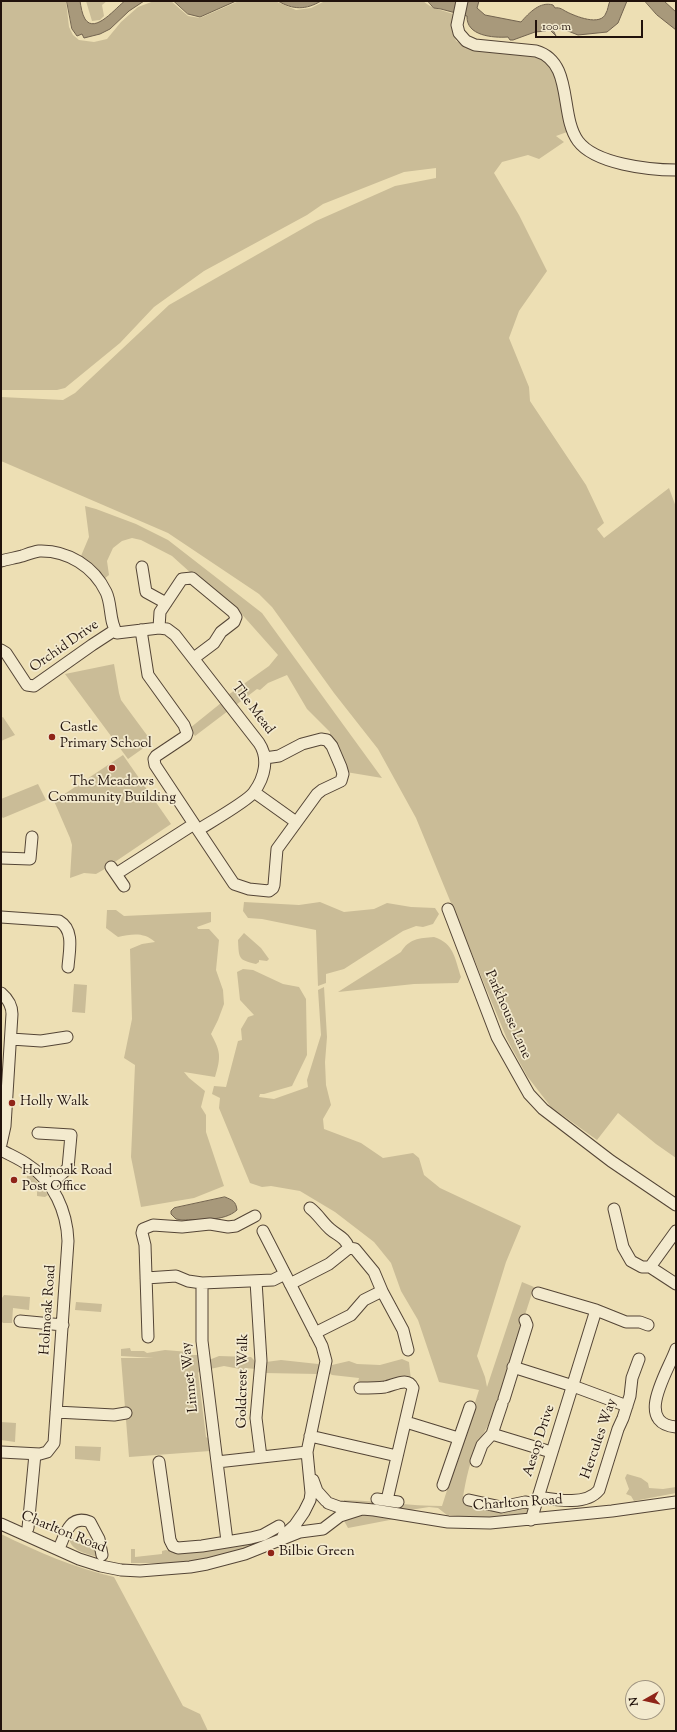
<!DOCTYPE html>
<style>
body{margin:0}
#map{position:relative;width:677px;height:1732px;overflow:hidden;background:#eddfb4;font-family:"Sorts Mill Goudy",serif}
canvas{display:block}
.frame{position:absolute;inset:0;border:2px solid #21120c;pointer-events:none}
.north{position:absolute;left:625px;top:1680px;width:40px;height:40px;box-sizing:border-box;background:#f3eace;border:1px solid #9f9480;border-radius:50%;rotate:262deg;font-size:11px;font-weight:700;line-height:16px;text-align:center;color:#21120c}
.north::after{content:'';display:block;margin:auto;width:14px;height:18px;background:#8f2418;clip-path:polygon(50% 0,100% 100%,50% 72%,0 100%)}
.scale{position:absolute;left:535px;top:20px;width:108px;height:18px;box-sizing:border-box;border:2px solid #21120c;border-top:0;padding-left:5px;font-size:12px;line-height:14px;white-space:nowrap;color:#21120c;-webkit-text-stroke:3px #f3eace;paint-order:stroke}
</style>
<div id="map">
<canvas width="677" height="1732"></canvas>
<div class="frame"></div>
<div class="north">N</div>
<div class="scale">100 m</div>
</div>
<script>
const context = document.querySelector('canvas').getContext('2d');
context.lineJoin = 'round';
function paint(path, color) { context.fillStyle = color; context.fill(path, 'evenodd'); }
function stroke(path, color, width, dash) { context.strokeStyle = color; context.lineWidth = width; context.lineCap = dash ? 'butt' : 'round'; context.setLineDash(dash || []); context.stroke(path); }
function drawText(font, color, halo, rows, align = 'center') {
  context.font = font + ' "Sorts Mill Goudy",serif'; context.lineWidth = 3.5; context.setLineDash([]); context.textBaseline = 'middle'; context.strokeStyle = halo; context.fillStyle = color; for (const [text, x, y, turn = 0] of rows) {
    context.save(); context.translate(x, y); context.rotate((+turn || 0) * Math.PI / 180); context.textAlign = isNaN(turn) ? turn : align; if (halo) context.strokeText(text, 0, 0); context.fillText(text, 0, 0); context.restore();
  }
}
paint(new Path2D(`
 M 1,1 L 66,1 L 69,27 L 73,35 L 79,40 L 94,42 L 107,39 L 121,22 L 138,7 L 154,1 L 171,1 L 188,16 L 200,18 L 239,1 L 275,1 L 296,10 L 311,8 L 325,1 L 423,1 C 434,10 440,9 453,14 L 451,26 L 456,41 C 462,44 467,47 473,48 C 495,53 542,45 554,69 C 563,88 564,111 567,132 L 556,136 L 564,142 L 539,159 L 528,155 L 502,162 L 494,173 L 519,215 L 547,271 L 519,311 L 509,338 L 529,387 L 530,401 L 586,485 L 604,523 L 597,529 L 604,538 L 669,488 L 676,507 L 676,1158 L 656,1144 L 618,1113 L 597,1140 L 551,1107 L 527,1076 L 507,1039 L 416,818 L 378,749 L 334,693 L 272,607 L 259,594 L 168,533 L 1,461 L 1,397 L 63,400 L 75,393 L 169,305 L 316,221 L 395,186 L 436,178 L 436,168 L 404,172 L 323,204 L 307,215 L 204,271 L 154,307 L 120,343 L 65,388 L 57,390 L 1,390 Z
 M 86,1 L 107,1 L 102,5 L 104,16 L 100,20 L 92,21 Z
 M 85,506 L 96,509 L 136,524 L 168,540 L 262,613 L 382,778 L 346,772 L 330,738 L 330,732 L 307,709 L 287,675 L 268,683 L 260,690 L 257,689 L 195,736 L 190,728 L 221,703 L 228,695 L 269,666 L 278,655 L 238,610 L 192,574 L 172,556 L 141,540 L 132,538 L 122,541 L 113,548 L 107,561 L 109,575 L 104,579 L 94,566 L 81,556 L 89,537 Z
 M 114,664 L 119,693 L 121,700 L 152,742 L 128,759 L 65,674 Z
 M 3,717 L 15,735 L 1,741 L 1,718 Z
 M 123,755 L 171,824 L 103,870 L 96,874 L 84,873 L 70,878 L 72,845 L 70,838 L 54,801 Z
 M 38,784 L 46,800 L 3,818 L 1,816 L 1,799 Z
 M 244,902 L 299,905 L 320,902 L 344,912 L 374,909 L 387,903 L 411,907 L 435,908 L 439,914 L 433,924 L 423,927 L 416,926 L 403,931 L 344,969 L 326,974 L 326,983 L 318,986 L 316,930 L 262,919 L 248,918 L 243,911 Z
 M 107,910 L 116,910 L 124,916 L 211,912 L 211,922 L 197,927 L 198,929 L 209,929 L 219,940 L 216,970 L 223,990 L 224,1004 L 218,1020 L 211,1034 C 221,1052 221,1057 215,1077 L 184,1072 L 189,1078 L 205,1091 L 201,1107 L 206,1115 L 206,1132 L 224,1186 L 194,1198 L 141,1207 L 131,1157 L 135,1065 L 124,1058 L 132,1019 L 130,949 L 142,944 L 155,942 C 144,932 132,934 118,937 L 106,928 Z
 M 244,933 L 261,948 L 269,959 L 267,961 L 259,960 L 259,962 L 256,964 C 238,960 239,958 238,940 Z
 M 434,937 C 454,943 455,959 461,977 L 458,983 L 414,984 L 338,992 L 401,952 C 409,939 419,938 434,937 Z
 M 243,969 L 253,970 L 283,984 L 299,987 L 306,999 L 307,1055 L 292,1086 L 264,1094 L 260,1094 L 259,1097 L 274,1099 L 308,1087 L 307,1080 L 321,1035 L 318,990 L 324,987 L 327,1037 L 325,1062 L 326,1085 L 331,1105 L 323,1119 L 324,1129 L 361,1143 L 383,1158 L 413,1153 L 419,1158 L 424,1175 L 440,1188 L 521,1226 L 506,1262 L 477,1356 L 485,1377 L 487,1387 L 522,1282 L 534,1287 L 492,1417 C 488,1427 482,1435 477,1445 C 470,1461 466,1479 463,1497 L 467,1503 L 531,1506 L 528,1514 L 505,1517 L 477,1518 L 447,1515 L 438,1508 L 429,1507 L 410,1510 L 383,1508 L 371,1503 L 344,1501 L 344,1500 C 377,1501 410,1506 442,1506 L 479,1390 L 439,1382 L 418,1320 L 401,1291 L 391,1263 L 374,1242 L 335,1212 L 300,1191 L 271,1186 L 262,1187 L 250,1183 L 219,1108 L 220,1098 L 212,1094 L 214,1086 L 226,1087 L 238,1041 L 242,1040 L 241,1029 L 248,1017 L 254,1015 L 240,1000 L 237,972 Z
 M 74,984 L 87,985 L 85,1013 L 72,1012 Z
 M 27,1176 L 32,1176 L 48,1195 L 45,1197 L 37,1196 L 37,1188 L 26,1187 Z
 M 4,1295 L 30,1297 L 29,1310 L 13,1308 L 12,1323 L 3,1323 L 1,1321 L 2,1298 Z
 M 76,1302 L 102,1304 L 101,1312 L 75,1310 Z
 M 130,1348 L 131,1351 L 144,1351 L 147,1353 L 165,1350 L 189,1352 L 189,1355 L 198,1355 L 200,1370 L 198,1373 L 206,1437 L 209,1439 L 210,1451 L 129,1457 L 121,1358 L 154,1358 L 121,1356 L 121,1349 Z
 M 219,1356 L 251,1357 L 257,1363 L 256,1369 L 245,1368 L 245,1370 L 224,1366 L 210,1369 L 209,1360 Z
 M 402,1359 L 409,1362 L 411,1380 L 368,1384 L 358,1382 L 359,1378 L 332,1375 L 329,1373 L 332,1365 L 349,1361 L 357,1364 L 380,1365 Z
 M 281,1360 L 318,1364 L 320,1366 L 318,1374 L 264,1373 L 266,1362 Z
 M 1,1422 L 16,1423 L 15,1442 L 1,1440 Z
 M 75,1446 L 101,1447 L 100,1461 L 75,1459 Z
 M 627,1474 L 641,1478 L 648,1483 L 649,1488 L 663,1489 L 676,1487 L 676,1493 L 634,1501 L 631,1496 L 626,1494 L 629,1489 L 625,1478 Z
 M 357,1513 L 395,1519 L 348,1528 L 342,1517 Z
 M 284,1528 L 260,1544 L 205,1561 L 158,1565 L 157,1563 L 131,1563 L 131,1549 L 135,1549 L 135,1557 L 162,1554 L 162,1551 L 166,1550 L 175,1553 L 198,1552 Z
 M 1,1534 C 38,1552 75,1568 114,1577 L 183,1706 L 200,1714 L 208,1731 L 1,1731 Z
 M 69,1538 L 93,1539 L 97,1546 L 100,1558 C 89,1554 71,1552 69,1538 Z`), '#cabc97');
const water = new Path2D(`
 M 67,1 L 80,1 C 81,7 82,14 85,19 C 95,35 117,6 125,1 L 144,1 L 129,11 L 110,29 L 100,34 L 84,38 L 82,34 L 77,36 L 72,29 Z
 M 174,1 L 236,1 L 200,17 L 188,14 Z
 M 278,1 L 321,1 C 306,10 293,10 278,1 Z
 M 428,1 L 479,1 L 477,8 L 485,15 L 521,22 C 529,13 540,1 553,5 L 555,8 C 560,7 563,10 567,12 C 575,16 601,27 606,13 C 608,10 608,5 610,1 L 627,1 L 618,23 L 607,32 L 578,35 L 563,29 L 554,28 L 553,30 L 556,36 L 548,28 L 546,31 L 535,32 L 513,40 L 510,40 L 508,37 C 493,38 466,36 467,16 L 441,9 L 434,8 Z
 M 645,1 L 664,1 L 676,12 L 676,30 L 657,15 Z
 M 225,1197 C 232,1200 236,1201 237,1210 C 224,1222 199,1219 182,1220 L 176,1219 L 171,1214 L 171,1211 L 174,1208 Z`);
paint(water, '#a8997b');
stroke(water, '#72634f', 1);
const minor = new Path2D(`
 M 462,1 L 457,25 L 459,33 L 466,41 L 475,45 L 536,51 C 574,62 559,115 578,141 C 595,164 649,170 676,170
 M 1,561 C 8,559 15,558 22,556 C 28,554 33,552 39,551 C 68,550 94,567 106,592 C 112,604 109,622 117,633 L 159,628 L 167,629 L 175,635 L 259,743 C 269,758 265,777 254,792 C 248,801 209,823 198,830 L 234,884 L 249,889 L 269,891 L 273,888 L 274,885 L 277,849 L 317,794 L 322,790 L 341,781 L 343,774 L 341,767 L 332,746 L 327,740 L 321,739 L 302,744 L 279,756 L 265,758
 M 142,567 L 146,592 L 166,603
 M 159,628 L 160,612 L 182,579 L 192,578 L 233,612 L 236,617 L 234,622 L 221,632 L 214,643 L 194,658
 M 141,630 L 148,675 L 184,725 L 187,733 L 186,736 L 156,756 L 154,759 L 155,765 L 198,830
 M 1,650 L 6,653 L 27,685 L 34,686 L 92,645 L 115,630
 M 254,792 L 296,822
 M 1,858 L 30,859 L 32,837
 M 111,867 L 124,886
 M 116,874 L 194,824
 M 448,909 L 497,1037 L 529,1094 L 543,1109 L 611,1161 L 676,1205
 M 1,917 L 59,921 C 75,930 69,952 68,967
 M 1,993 C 8,999 12,1005 12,1014 L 5,1126 L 1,1144
 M 11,1039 L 41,1041 L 67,1037
 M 38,1133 L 71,1135 L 68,1168 L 50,1185
 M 1,1150 C 10,1155 20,1159 28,1165 C 54,1181 67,1212 68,1241 L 54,1443 L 47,1452 L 40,1454 L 1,1452
 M 310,1208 C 318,1214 322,1222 330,1229 C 338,1236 345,1237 349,1248
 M 614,1209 L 623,1247 L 631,1261 L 642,1267 L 650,1267 L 676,1284
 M 263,1231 L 322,1346 L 326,1361 L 307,1452 L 311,1493 L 310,1500 L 304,1512 L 295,1525 L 283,1536
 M 650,1267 L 676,1231
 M 146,1278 L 176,1276 L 188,1281 L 202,1283 L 273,1280 L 285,1274
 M 256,1281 L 261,1361 L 256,1418 L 261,1457
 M 202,1283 L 202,1341 L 217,1462 L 307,1452
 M 290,1284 L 329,1264 L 349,1248 L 355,1249 L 374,1272 L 382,1291 L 364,1300 L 351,1315 L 315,1333
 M 382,1291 L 403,1330 L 408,1350
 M 538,1293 L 596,1310 L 626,1322 L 640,1322 L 648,1325
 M 20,1321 L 63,1325
 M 148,1337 L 145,1245 L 142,1233 L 143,1229 L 153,1225 L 182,1227 L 210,1224 L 228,1227 L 236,1226 L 255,1216
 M 676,1349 C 669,1370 633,1423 676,1427
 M 513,1367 L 573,1386 L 627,1406
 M 360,1388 C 368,1388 377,1388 385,1387 C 395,1385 408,1376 413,1388 L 387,1500
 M 504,1399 L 527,1325 L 525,1320
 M 56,1412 L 114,1415 L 126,1413
 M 406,1422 L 458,1438
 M 492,1434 L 551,1452
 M 310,1436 L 397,1456
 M 476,1461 L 482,1445 L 492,1434 L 502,1404
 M 159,1462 L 170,1540 L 173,1546 L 178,1548 L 202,1546 L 251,1538 L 263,1535 L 279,1526
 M 217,1462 L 227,1541
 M 313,1480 L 317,1491 L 326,1501
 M 443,1485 L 470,1407
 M 538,1497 C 556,1500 586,1506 599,1490 L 618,1429 L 623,1418 L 630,1396 L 632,1378 L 639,1359
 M 377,1499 L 398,1502
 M 469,1500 L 501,1507 L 525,1502 L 536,1504
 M 328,1503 L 339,1507 L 374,1510 L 448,1522 L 490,1523 L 612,1511 L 676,1502
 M 531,1520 L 596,1310
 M 1,1524 L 79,1559 L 101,1566 L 121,1570 L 140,1571 L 190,1567 L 207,1564 L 245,1554 L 300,1532 L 323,1529 L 340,1516 L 362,1509
 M 28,1528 L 35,1454
 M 59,1549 C 65,1534 70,1514 90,1522 L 99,1539 L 102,1555`);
stroke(minor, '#544536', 13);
stroke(minor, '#f3eace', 11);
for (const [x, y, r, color] of [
 [52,737,4,"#8f2418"],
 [112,768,4,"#8f2418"],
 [12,1103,4,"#8f2418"],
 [14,1180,4,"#8f2418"],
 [271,1553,4,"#8f2418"]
]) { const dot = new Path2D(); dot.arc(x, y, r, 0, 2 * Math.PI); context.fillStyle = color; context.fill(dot); stroke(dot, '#f3eace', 1.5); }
drawText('14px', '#21120c', '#f3eace', [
 ["Orchid Drive",65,647,-35],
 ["The Mead",252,709,53],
 ["Parkhouse Lane",507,1015,66],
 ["Holmoak Road",49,1310,-86],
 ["Linnet Way",191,1377,-96],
 ["Goldcrest Walk",244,1381,-89],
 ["Hercules Way",600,1439,-71],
 ["Aesop Drive",540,1441,-72],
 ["Charlton Road",518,1504,-4],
 ["Charlton Road",63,1533,22]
]);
drawText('14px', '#21120c', '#f3eace', [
 ["Castle",60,729],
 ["Primary School",60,745],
 ["The Meadows",112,783,"center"],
 ["Community Building",112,799,"center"],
 ["Holly Walk",20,1103],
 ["Holmoak Road",22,1172],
 ["Post Office",22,1188],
 ["Bilbie Green",279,1553]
], 'left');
</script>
